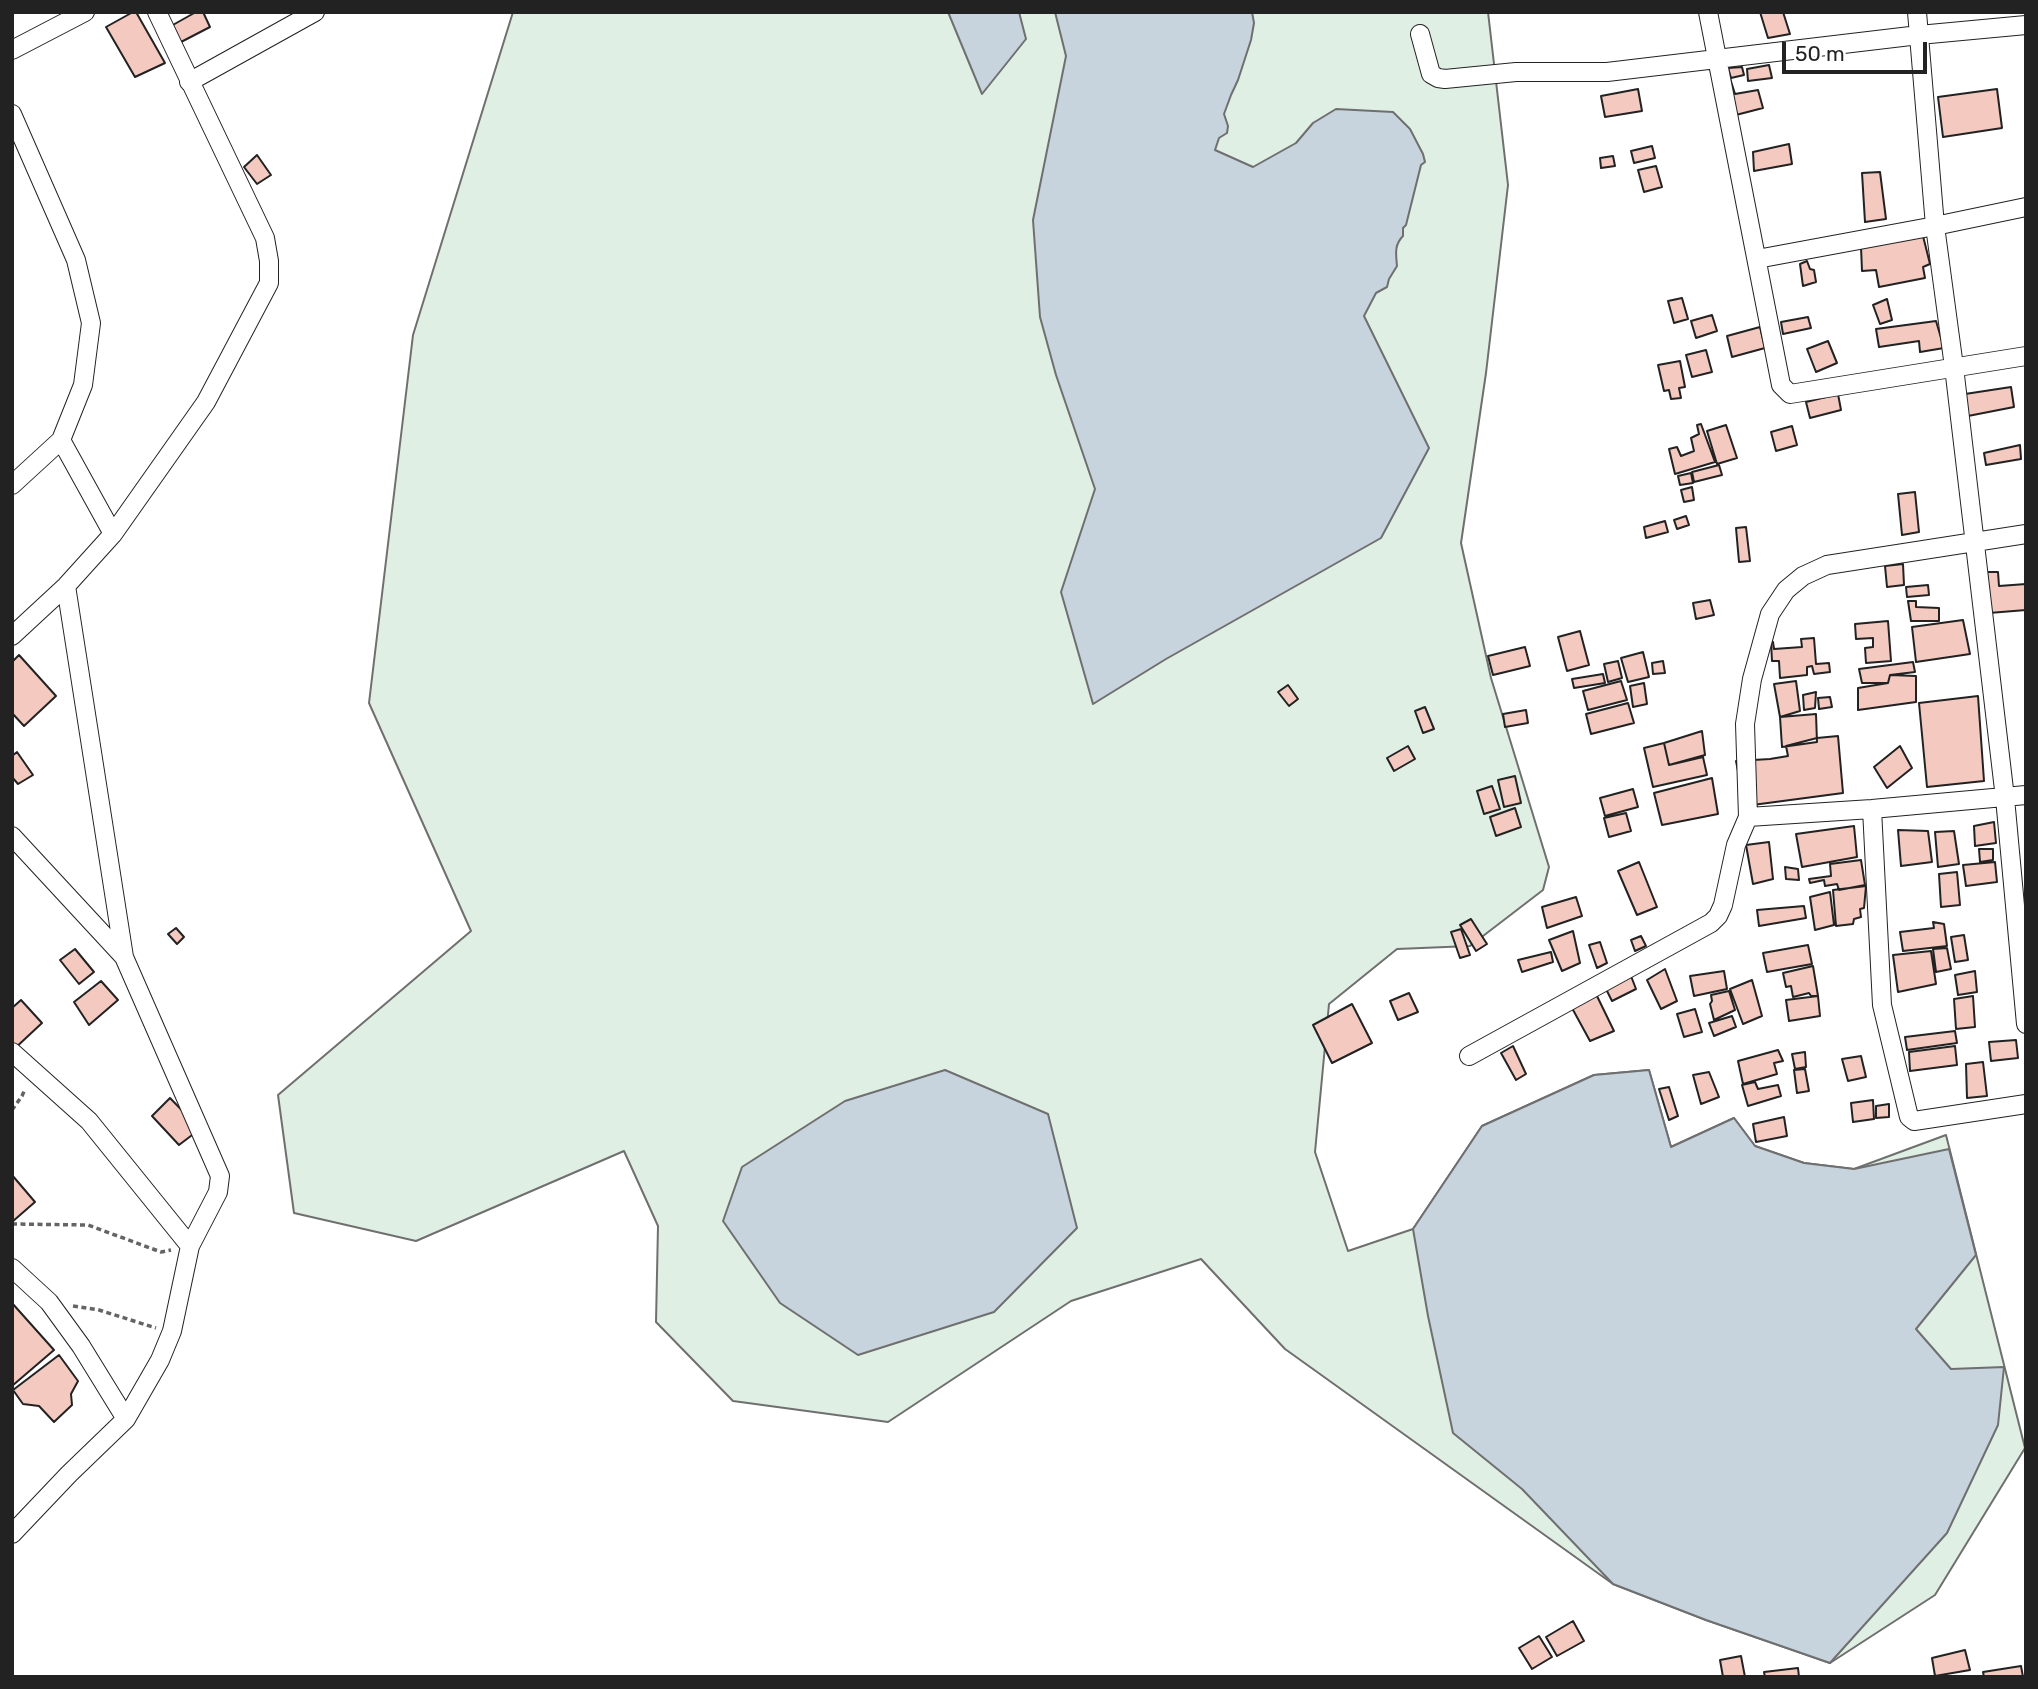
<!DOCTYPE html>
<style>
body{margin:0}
#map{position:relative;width:2038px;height:1689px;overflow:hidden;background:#fff;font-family:Rubik,sans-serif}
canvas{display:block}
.frame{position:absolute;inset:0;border:14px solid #222;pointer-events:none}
.scale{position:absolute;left:1782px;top:42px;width:145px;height:32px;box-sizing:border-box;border:4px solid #222;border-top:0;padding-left:9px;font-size:21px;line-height:24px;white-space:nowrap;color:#222;-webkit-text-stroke:5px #fff;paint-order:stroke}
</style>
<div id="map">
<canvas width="2038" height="1689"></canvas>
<div class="frame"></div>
<div class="scale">50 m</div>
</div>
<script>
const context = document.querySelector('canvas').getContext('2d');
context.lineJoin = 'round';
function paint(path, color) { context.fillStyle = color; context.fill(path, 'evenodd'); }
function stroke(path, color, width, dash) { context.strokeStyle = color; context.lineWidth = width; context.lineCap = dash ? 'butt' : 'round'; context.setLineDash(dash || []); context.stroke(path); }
const green = new Path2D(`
 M 513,12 L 1488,12 L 1508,185 L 1486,373 L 1461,543 L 1491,678 L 1549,867 L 1543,890 L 1470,946 L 1397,949 L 1329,1004 L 1315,1152 L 1348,1251 L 1413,1229 L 1482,1126 L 1594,1075 L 1649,1070 L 1671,1147 L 1734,1118 L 1755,1146 L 1804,1163 L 1854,1169 L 1946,1135 L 2025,1448 L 1935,1595 L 1830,1663 L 1706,1620 L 1613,1584 L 1285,1349 L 1201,1259 L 1071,1301 L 888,1422 L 733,1401 L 656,1322 L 658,1226 L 624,1151 L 416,1241 L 294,1213 L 278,1095 L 471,931 L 369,703 L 413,335 Z`);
paint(green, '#e0efe3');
stroke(green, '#6f6f6f', 2);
const water = new Path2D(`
 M 948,12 L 1019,12 L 1026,39 L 982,94 Z
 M 1055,12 L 1252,12 L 1254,23 L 1251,40 L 1238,80 L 1231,95 L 1224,114 L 1228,126 L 1227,133 L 1219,138 L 1215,150 L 1253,167 L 1296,143 L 1313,123 L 1336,109 L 1393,112 L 1410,129 L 1423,154 L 1425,162 L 1421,165 L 1406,225 L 1403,228 L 1403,236 C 1394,245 1396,254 1397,266 L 1389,279 L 1387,287 L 1376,293 L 1364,316 L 1429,448 L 1381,538 L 1166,659 L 1093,704 L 1061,592 L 1095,489 L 1056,375 L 1040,317 L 1033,220 L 1066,56 Z
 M 945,1070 L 1048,1114 L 1077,1228 L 994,1312 L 858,1355 L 780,1303 L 723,1221 L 742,1167 L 845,1101 Z
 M 1649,1070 L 1671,1147 L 1734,1118 L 1755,1146 L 1804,1163 L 1854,1169 L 1949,1149 L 1976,1255 L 1916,1329 L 1951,1369 L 2004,1367 L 1998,1425 L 1947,1533 L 1830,1663 L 1706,1620 L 1613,1584 L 1522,1489 L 1453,1433 L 1428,1316 L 1413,1229 L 1482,1126 L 1594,1075 Z`);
paint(water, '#c7d3dd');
stroke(water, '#6f6f6f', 2);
const building = new Path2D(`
 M 133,12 L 136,12 L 165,63 L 135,77 L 106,27 Z
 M 196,12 L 203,12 L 210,27 L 181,42 L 171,26 Z
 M 1760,12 L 1783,12 L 1790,34 L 1768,38 Z
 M 1769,65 L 1772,78 L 1748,81 L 1747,69 Z
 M 1742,67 L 1744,75 L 1731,78 L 1728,68 Z
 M 1728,72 L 1735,94 L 1758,90 L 1763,108 L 1732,116 Z
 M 1638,89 L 1642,111 L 1605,117 L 1601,96 Z
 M 1997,89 L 2002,128 L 1943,137 L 1938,97 Z
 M 1789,144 L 1792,164 L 1754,171 L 1753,152 Z
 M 1652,146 L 1655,158 L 1634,163 L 1631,151 Z
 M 257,155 L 271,175 L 257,184 L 244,167 Z
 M 1613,156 L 1615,166 L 1601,168 L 1600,158 Z
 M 1656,166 L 1662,187 L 1644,192 L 1638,170 Z
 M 1880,172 L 1886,219 L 1865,222 L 1862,173 Z
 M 1923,236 L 1930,264 L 1923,267 L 1925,278 L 1879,287 L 1876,270 L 1862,271 L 1861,247 Z
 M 1807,261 L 1810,269 L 1814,270 L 1816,282 L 1803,286 L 1800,264 Z
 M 1682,298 L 1688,319 L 1674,323 L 1668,301 Z
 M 1887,299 L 1892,320 L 1880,324 L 1873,305 Z
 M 1712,315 L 1717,331 L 1696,338 L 1691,321 Z
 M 1808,317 L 1811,328 L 1783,334 L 1781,322 Z
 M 1936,321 L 1944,348 L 1920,352 L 1919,341 L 1879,347 L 1876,329 Z
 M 1760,327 L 1765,348 L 1732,357 L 1727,336 Z
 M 1828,341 L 1837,363 L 1816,372 L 1807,349 Z
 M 1706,350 L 1712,372 L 1692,377 L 1686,355 Z
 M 1680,361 L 1685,387 L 1679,388 L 1681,398 L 1671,399 L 1669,390 L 1664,391 L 1658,365 Z
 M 2011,387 L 2014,407 L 1968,416 L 1965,394 Z
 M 1838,394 L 1841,410 L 1810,418 L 1806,402 Z
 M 1701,424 L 1715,462 L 1675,474 L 1669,449 L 1677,447 L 1681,456 L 1694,451 L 1691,438 L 1699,434 L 1697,425 Z
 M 1726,425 L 1737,458 L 1717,464 L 1707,431 Z
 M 1792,426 L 1797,445 L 1776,451 L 1771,432 Z
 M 2020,445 L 2021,459 L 1986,465 L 1984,453 Z
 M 1719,465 L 1722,475 L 1694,482 L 1692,472 Z
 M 1691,473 L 1693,483 L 1680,485 L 1678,476 Z
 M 1692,487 L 1694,500 L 1684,502 L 1681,490 Z
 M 1915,492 L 1919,532 L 1902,535 L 1898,494 Z
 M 1686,516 L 1689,525 L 1677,529 L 1674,520 Z
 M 1665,521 L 1668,532 L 1646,538 L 1644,527 Z
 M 1746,527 L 1750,561 L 1739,562 L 1736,528 Z
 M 1903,564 L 1904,585 L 1887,587 L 1885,566 Z
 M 1987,572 L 1998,572 L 1999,586 L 2026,584 L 2026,610 L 1989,613 Z
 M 1928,585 L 1929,595 L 1907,597 L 1906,587 Z
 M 1710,600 L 1714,615 L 1696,619 L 1693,603 Z
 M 1908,601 L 1916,601 L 1916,607 L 1939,608 L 1939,621 L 1911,621 Z
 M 1963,620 L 1970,654 L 1916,662 L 1912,627 Z
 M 1888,621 L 1891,661 L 1866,663 L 1865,648 L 1873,647 L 1873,638 L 1856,639 L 1855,624 Z
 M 1580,631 L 1589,665 L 1567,671 L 1558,637 Z
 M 1814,638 L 1816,664 L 1829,663 L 1830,672 L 1814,674 L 1812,666 L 1807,667 L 1807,675 L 1780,678 L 1779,661 L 1772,661 L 1771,642 L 1773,642 L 1774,649 L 1802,647 L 1801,639 Z
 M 1525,647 L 1530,666 L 1493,675 L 1488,656 Z
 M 1643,652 L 1649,677 L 1628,682 L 1621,658 Z
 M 19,655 L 56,696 L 24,726 L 12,713 L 12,662 Z
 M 1618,661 L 1622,678 L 1608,682 L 1604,664 Z
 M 1663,661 L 1665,673 L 1653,674 L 1652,663 Z
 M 1913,662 L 1915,672 L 1890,675 L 1888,683 L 1862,683 L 1859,669 Z
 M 1603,674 L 1605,683 L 1574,688 L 1572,679 Z
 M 1890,675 L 1916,676 L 1916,702 L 1858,710 L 1858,688 L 1888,683 Z
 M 1621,681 L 1627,700 L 1588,710 L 1583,691 Z
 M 1796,681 L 1800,711 L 1780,717 L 1774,684 Z
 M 1644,683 L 1647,704 L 1633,707 L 1630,686 Z
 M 1288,685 L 1298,699 L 1289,706 L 1278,692 Z
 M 1816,692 L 1815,708 L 1804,710 L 1803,695 Z
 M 1978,696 L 1984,781 L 1927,787 L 1919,703 Z
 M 1830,697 L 1832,707 L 1819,709 L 1818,698 Z
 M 1628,703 L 1634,723 L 1591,734 L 1586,714 Z
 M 1425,707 L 1434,729 L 1423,733 L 1415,711 Z
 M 1526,710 L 1528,723 L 1505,727 L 1503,714 Z
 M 1816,714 L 1817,742 L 1782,747 L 1780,717 Z
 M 1702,731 L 1705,755 L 1669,765 L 1664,743 Z
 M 1838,736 L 1843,793 L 1745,806 L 1736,761 L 1770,759 L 1788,756 L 1786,746 L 1817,738 Z
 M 1664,743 L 1669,765 L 1703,757 L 1707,775 L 1653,787 L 1644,748 Z
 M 1408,746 L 1415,759 L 1394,771 L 1387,758 Z
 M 1900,746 L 1912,768 L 1887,788 L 1874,767 Z
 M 17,752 L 33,775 L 18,784 L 12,777 L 12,756 Z
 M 1515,776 L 1521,803 L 1504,807 L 1498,780 Z
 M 1712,778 L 1718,814 L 1662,825 L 1654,793 Z
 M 1492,786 L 1500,809 L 1484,814 L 1477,791 Z
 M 1633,789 L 1638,807 L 1605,816 L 1600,798 Z
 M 1515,808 L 1521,827 L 1496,836 L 1490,817 Z
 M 1626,813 L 1631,831 L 1609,837 L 1604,818 Z
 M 1994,822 L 1996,843 L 1975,846 L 1974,826 Z
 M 1854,826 L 1857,857 L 1802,867 L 1796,834 Z
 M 1898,830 L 1928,831 L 1932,862 L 1901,866 Z
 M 1954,831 L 1959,864 L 1938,867 L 1935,832 Z
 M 1769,842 L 1773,879 L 1753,884 L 1746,845 Z
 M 1979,849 L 1993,849 L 1993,860 L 1980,862 Z
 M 1861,860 L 1865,885 L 1839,890 L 1837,884 L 1825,886 L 1824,880 L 1810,883 L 1809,879 L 1831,876 L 1830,864 Z
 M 1639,862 L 1657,907 L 1637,915 L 1618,871 Z
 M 1995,862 L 1997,882 L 1966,886 L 1963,865 Z
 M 1785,867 L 1798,869 L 1799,880 L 1786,879 Z
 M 1957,872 L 1960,905 L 1941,907 L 1939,874 Z
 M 1866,886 L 1864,908 L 1860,909 L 1861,917 L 1854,919 L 1853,924 L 1836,926 L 1833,890 Z
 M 1830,892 L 1834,925 L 1815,930 L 1810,897 Z
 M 1576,897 L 1582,916 L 1547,928 L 1542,907 Z
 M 1804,906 L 1806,918 L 1759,926 L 1757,910 Z
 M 1471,919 L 1487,944 L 1476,951 L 1460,925 Z
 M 1933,922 L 1944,924 L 1947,946 L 1903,951 L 1900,932 L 1934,928 Z
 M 176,928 L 184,937 L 177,944 L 168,934 Z
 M 1461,929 L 1470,955 L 1460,958 L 1451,932 Z
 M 1573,931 L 1580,963 L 1562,971 L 1549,940 Z
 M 1964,935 L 1968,960 L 1955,962 L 1951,937 Z
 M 1641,936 L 1646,946 L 1635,951 L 1631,940 Z
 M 1600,942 L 1607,963 L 1597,968 L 1589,945 Z
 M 1808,945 L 1812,964 L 1767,972 L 1763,953 Z
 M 1947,948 L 1951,969 L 1936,972 L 1933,949 Z
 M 75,949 L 94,972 L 79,984 L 60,960 Z
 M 1931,951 L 1936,984 L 1898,992 L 1893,955 Z
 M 1551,952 L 1553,962 L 1522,972 L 1518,960 Z
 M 1813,966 L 1818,996 L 1811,996 L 1809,993 L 1793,997 L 1791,986 L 1786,987 L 1783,973 Z
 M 1665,969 L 1677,1001 L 1661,1009 L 1647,980 Z
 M 1724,971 L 1727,989 L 1694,996 L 1690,976 Z
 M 1975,971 L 1977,992 L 1958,995 L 1955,975 Z
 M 1631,976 L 1636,989 L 1612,1001 L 1606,989 Z
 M 1752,980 L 1762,1016 L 1743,1024 L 1730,989 Z
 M 101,981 L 118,1000 L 89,1025 L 74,1002 Z
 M 1729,991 L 1735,1010 L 1714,1020 L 1710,1004 L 1712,1001 L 1711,995 Z
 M 1409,993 L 1418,1012 L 1398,1020 L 1390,1001 Z
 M 1596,994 L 1614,1031 L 1590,1041 L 1572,1008 Z
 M 1818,996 L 1820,1016 L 1789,1021 L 1786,1000 Z
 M 1973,996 L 1975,1027 L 1956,1029 L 1954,999 Z
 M 21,1000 L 42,1023 L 12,1051 L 12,1008 Z
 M 1352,1004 L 1372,1043 L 1332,1063 L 1313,1025 Z
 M 1695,1009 L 1702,1032 L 1684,1037 L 1677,1014 Z
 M 1732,1016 L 1736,1027 L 1714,1036 L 1709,1023 Z
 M 1955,1031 L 1957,1043 L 1907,1050 L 1905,1037 Z
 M 2016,1040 L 2018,1058 L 1991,1061 L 1989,1042 Z
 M 1513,1046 L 1526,1074 L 1516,1080 L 1501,1053 Z
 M 1955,1046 L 1957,1065 L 1910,1071 L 1909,1052 Z
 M 1778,1050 L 1783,1061 L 1774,1063 L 1777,1074 L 1743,1084 L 1738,1061 Z
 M 1805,1052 L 1806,1067 L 1795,1069 L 1792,1054 Z
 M 1861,1056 L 1866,1077 L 1848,1081 L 1842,1059 Z
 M 1983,1062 L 1987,1096 L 1967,1098 L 1966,1064 Z
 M 1805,1069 L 1809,1091 L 1797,1093 L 1794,1070 Z
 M 1709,1072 L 1719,1097 L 1701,1104 L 1693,1075 Z
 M 1755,1082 L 1758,1089 L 1778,1085 L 1781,1096 L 1748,1106 L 1742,1085 Z
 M 1669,1087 L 1678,1116 L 1669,1120 L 1659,1089 Z
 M 170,1098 L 200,1129 L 179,1145 L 152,1116 Z
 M 1873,1100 L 1874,1119 L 1853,1122 L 1851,1103 Z
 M 1889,1104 L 1889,1117 L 1876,1118 L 1876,1106 Z
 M 1784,1117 L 1787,1136 L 1756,1142 L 1753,1124 Z
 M 12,1175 L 35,1202 L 12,1222 Z
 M 12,1303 L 54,1350 L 12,1386 Z
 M 59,1355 L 78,1381 L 71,1394 L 72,1405 L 54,1422 L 39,1406 L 23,1404 L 13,1390 Z
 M 1573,1621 L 1584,1641 L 1557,1656 L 1546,1637 Z
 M 1539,1636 L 1552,1657 L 1532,1669 L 1519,1648 Z
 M 1965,1650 L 1970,1670 L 1935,1676 L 1932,1658 Z
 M 1741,1656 L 1745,1677 L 1723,1677 L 1720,1660 Z
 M 2021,1666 L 2023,1677 L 1984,1677 L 1983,1672 Z
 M 1798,1668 L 1799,1677 L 1765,1677 L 1764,1672 Z`);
paint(building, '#f3c9c0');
stroke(building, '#222', 2);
const minor = new Path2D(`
 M 1708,12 L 1781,385 L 1790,394 L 2026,356
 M 1917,12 L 1935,226 L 1954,367 L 2005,798 L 2026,1024
 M 1420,34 L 1431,74 L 1438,78 L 1445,79 L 1516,72 L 1607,72 L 1919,35 L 2026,25
 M 12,50 L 85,12
 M 189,82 L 315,12
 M 12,114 L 76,260 L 91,323 L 83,385 L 61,440 L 12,485
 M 1757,259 L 1935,226 L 2026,207
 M 61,440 L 113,534
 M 66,586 L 124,957 L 220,1176 L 218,1192 L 190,1246
 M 12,636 L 66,586 L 113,534 L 206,402 L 269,283 L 269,261 L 265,238 L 157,12
 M 1872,809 L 1882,1005 L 1909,1117 L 1914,1121 L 2026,1104
 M 1748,817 L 1872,809 L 2026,795
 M 12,836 L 124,957
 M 12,1052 L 89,1121 L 190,1246 L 172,1331 L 160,1360 L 126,1419 L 69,1474 L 12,1534
 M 1469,1056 L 1711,923 L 1718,916 L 1723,905 L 1736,845 L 1748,817 L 1745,724 L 1752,679 L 1770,614 L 1786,590 L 1803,576 L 1827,565 L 2026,534
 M 12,1268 L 49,1302 L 81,1346 L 126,1419`);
stroke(minor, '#222', 20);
stroke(new Path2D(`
 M 12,1110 L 22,1096 L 25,1089
 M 12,1224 L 88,1225 L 161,1252 L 171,1250
 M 73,1306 L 99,1310 L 156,1328`), '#646464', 3.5, [5, 3.5]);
stroke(minor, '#fff', 18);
</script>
